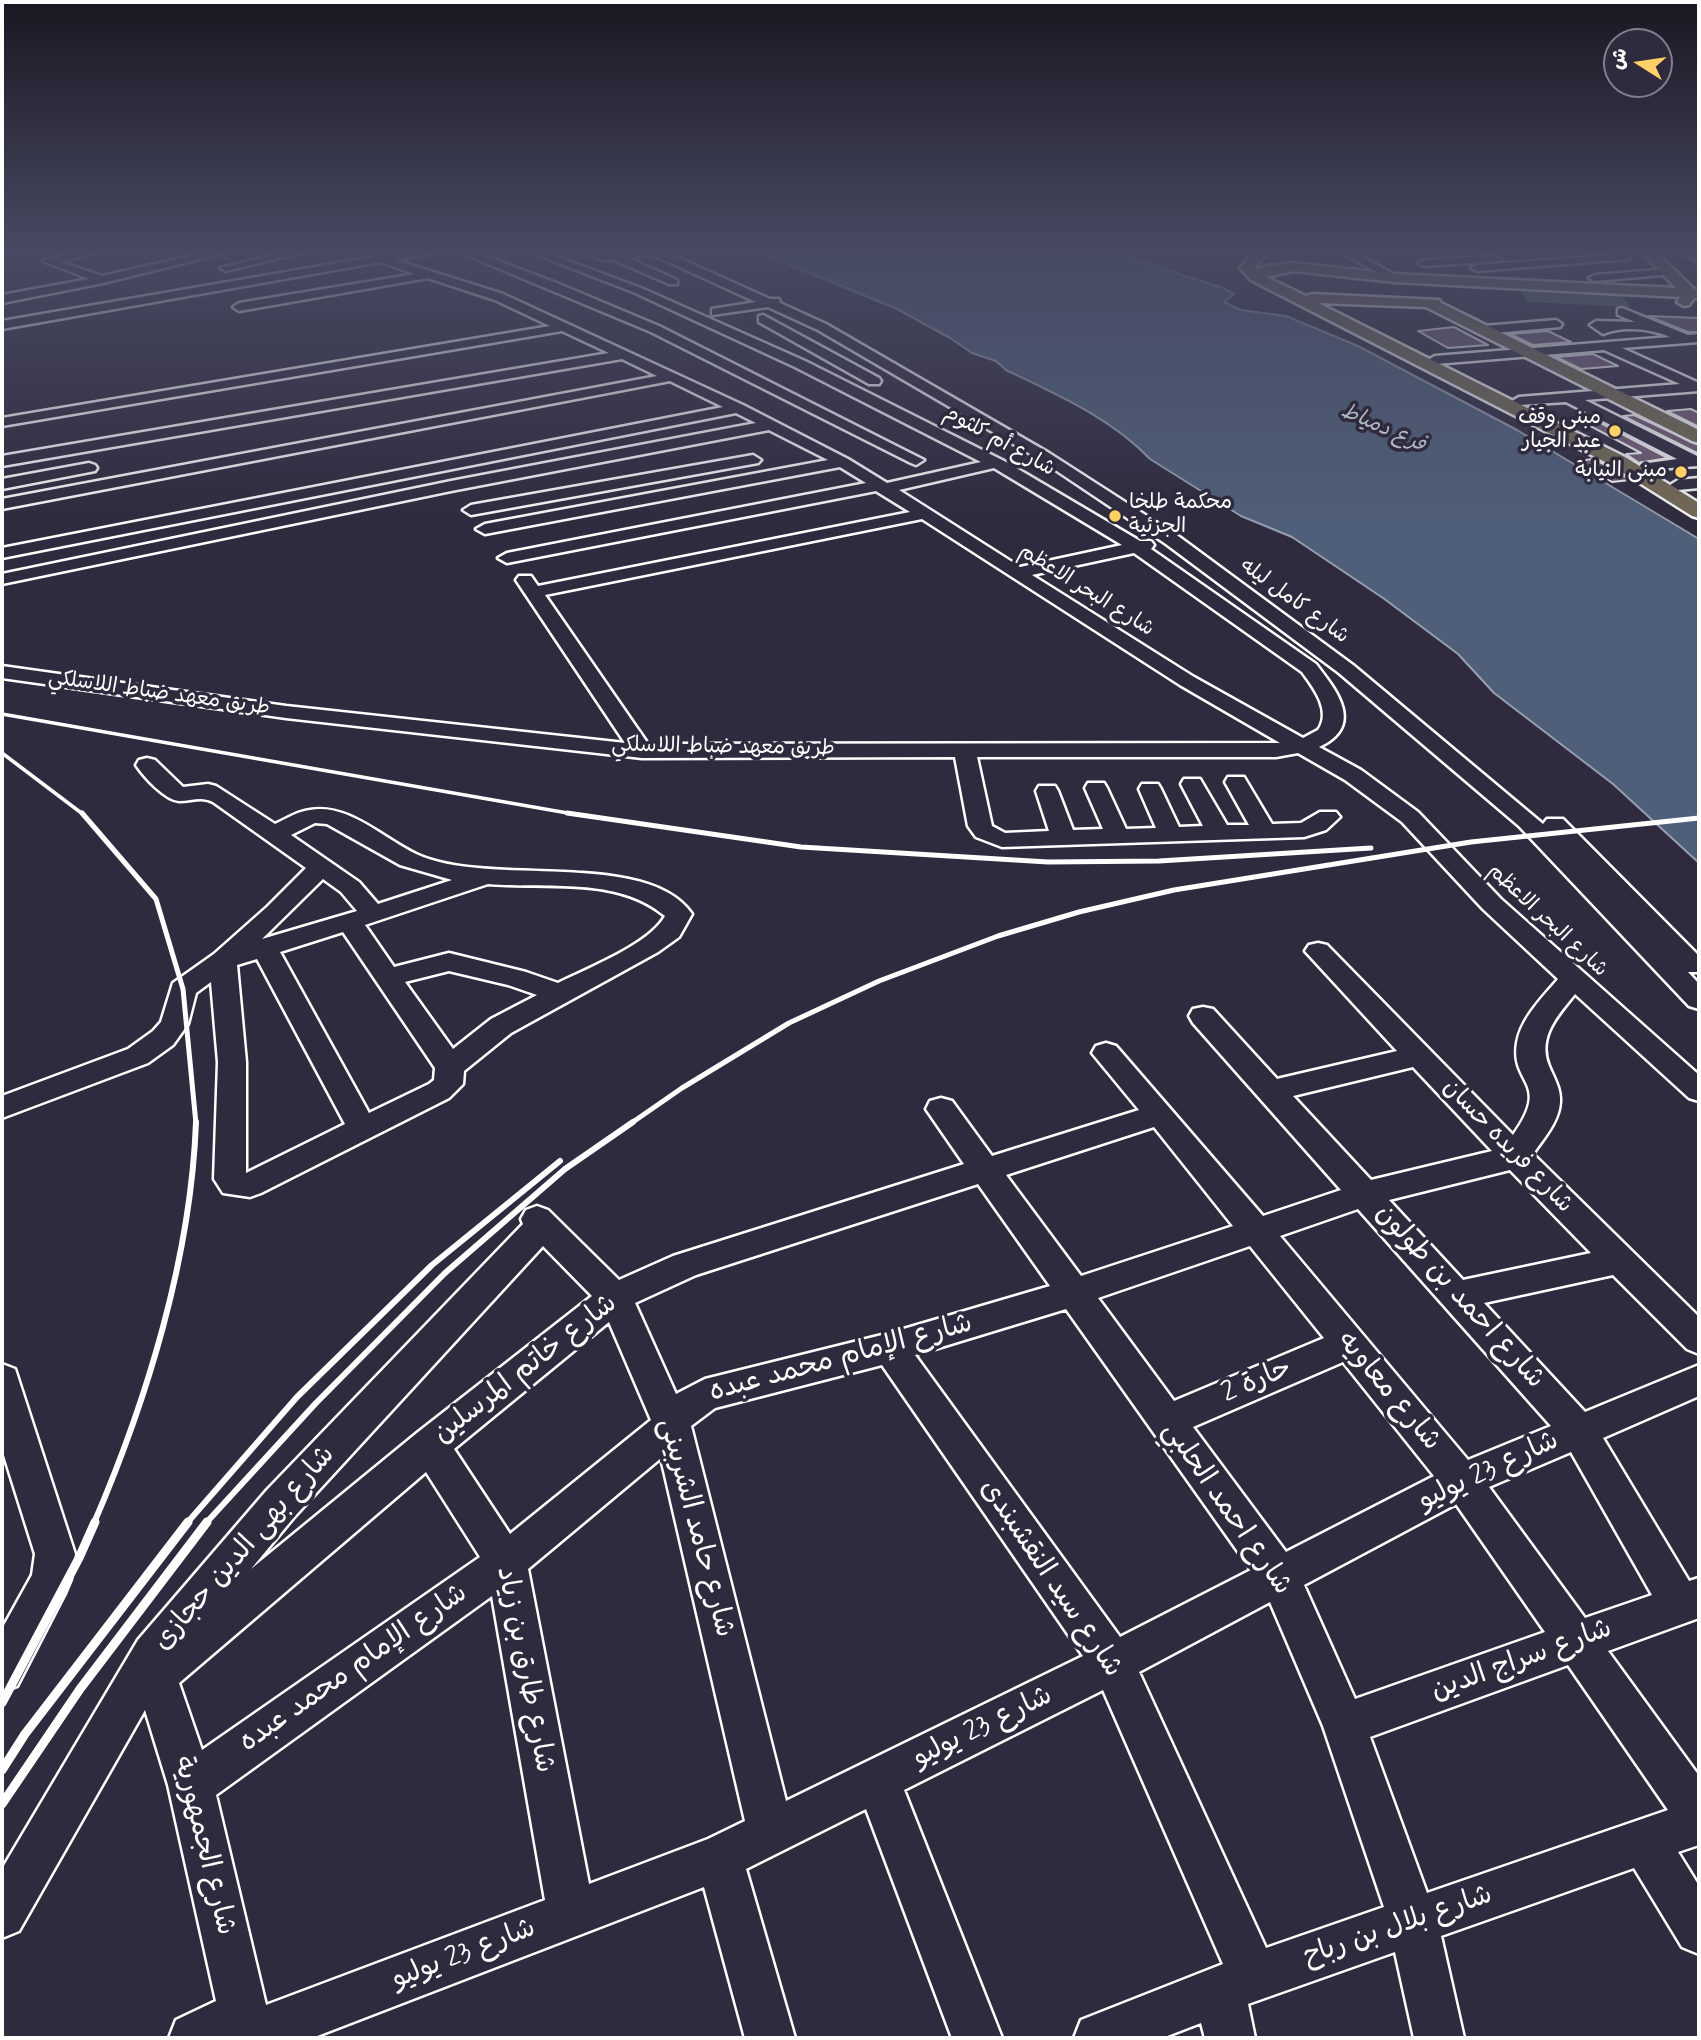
<!DOCTYPE html>
<meta charset="utf-8">
<style>
body{margin:0}
#map{position:relative;width:1701px;height:2040px;overflow:hidden;background:#2f2a3d;font-family:Mynerve,"Playpen Sans Arabic",sans-serif}
canvas{display:block}
.frame{position:absolute;inset:0;border:4px solid #fff;pointer-events:none}
.north{position:absolute;left:1603px;top:28px;width:70px;height:70px;box-sizing:border-box;background:#2f2a3d;border:2px solid #827f8b;border-radius:50%;rotate:282deg;font-size:19px;font-weight:700;line-height:28px;text-align:center;color:#fff}
.north::after{content:'';display:block;margin:auto;width:24px;height:32px;background:#ffd166;clip-path:polygon(50% 0,100% 100%,50% 72%,0 100%)}
</style>
<div id="map">
<canvas width="1701" height="2040"></canvas>
<div class="frame"></div>
<div class="north">ش</div>
</div>
<script>
const context = document.querySelector('canvas').getContext('2d');
context.lineJoin = 'round';
function paint(path, color) { context.fillStyle = color; context.fill(path, 'evenodd'); }
function stroke(path, color, width, dash) { context.strokeStyle = color; context.lineWidth = width; context.lineCap = dash ? 'butt' : 'round'; context.setLineDash(dash || []); context.stroke(path); }
function drawText(font, color, halo, rows, align = 'center') {
  context.font = font + ' Mynerve,"Playpen Sans Arabic",sans-serif'; context.lineWidth = 7; context.setLineDash([]); context.textBaseline = 'middle'; context.strokeStyle = halo; context.fillStyle = color; for (const [text, x, y, turn = 0] of rows) {
    context.save(); context.translate(x, y); context.rotate((+turn || 0) * Math.PI / 180); context.textAlign = isNaN(turn) ? turn : align; if (halo) context.strokeText(text, 0, 0); context.fillText(text, 0, 0); context.restore();
  }
}
paint(new Path2D(`
 M 1520,290 L 1621,295 L 1631,307 L 1527,302 Z`), '#5a675d');
const water = new Path2D(`
 M 751,249 L 1103,249 L 1223,288 L 1234,294 L 1224,302 L 1241,310 L 1286,316 L 1358,346 L 1517,430 L 1699,539 L 1699,863 L 1613,784 L 1494,693 L 1458,654 L 1383,598 L 1292,537 L 1241,516 L 1150,459 C 1111,418 1056,394 1006,370 L 996,361 L 972,353 L 950,338 L 897,309 Z`);
paint(water, '#505f79');
stroke(water, '#969faf', 2);
const building = new Path2D(`
 M 1648,316 L 1699,318 L 1699,332 L 1688,332 Z
 M 1454,327 L 1488,345 L 1448,348 L 1418,331 Z
 M 1548,331 L 1571,342 L 1533,345 L 1510,334 Z
 M 1593,354 L 1618,366 L 1581,369 L 1556,357 Z
 M 1691,409 L 1699,413 L 1699,427 L 1667,411 Z
 M 1634,415 L 1699,445 L 1699,454 L 1623,416 Z
 M 1593,419 L 1668,458 L 1639,463 L 1626,454 L 1641,453 L 1579,420 Z
 M 1593,459 L 1610,467 L 1630,480 L 1612,482 L 1578,461 Z`);
paint(building, '#735e76');
stroke(building, '#fff', 2);
const minor = new Path2D(`
 M 88,249 L 107,249 L 61,262 L 102,276 L 222,249 L 241,249 L 103,283 L 2,303 L 2,295 L 89,279 L 43,261 Z
 M 297,249 L 316,249 L 226,271 L 220,268 Z
 M 365,249 L 376,249 L 383,255 L 420,249 L 443,249 L 438,252 L 395,260 L 503,294 L 743,405 L 848,459 L 887,483 L 981,462 L 795,367 L 633,292 L 522,249 L 537,249 L 641,288 L 805,361 L 1006,462 L 1140,541 L 1151,541 L 1154,545 L 1151,549 L 1316,664 C 1337,691 1365,726 1319,747 L 1361,770 L 1418,812 L 1501,899 L 1699,1075 L 1699,1101 L 1689,1098 L 1575,994 C 1558,1015 1537,1037 1549,1066 C 1554,1078 1561,1089 1560,1102 C 1559,1122 1543,1139 1533,1154 L 1699,1317 L 1699,1354 L 1687,1349 L 1613,1275 L 1484,1303 L 1585,1412 L 1699,1365 L 1699,1396 L 1603,1438 L 1689,1581 L 1699,1578 L 1699,1618 L 1608,1651 L 1699,1776 L 1699,1845 L 1678,1852 L 1699,1886 L 1699,1954 L 1682,1947 L 1634,1868 L 1441,1936 L 1464,2038 L 1414,2038 L 1395,1952 L 1248,2004 L 1255,2038 L 1205,2038 L 1201,2023 L 1162,2038 L 1074,2038 L 1081,2020 L 1223,1964 L 1103,1690 L 904,1790 L 1002,2038 L 952,2038 L 866,1809 L 746,1869 L 795,2038 L 745,2038 L 704,1887 L 312,2038 L 169,2038 L 176,2020 L 216,2001 L 168,1785 L 145,1710 L 19,1931 L 2,1938 L 2,1869 L 138,1640 L 267,1490 L 523,1224 L 521,1219 L 526,1210 L 537,1206 L 548,1210 L 619,1280 L 673,1256 L 964,1164 L 926,1109 L 930,1101 L 941,1098 L 952,1101 L 992,1156 L 1139,1110 L 1092,1053 L 1096,1046 L 1106,1043 L 1116,1046 L 1263,1216 L 1341,1190 L 1193,1023 L 1189,1016 L 1193,1009 L 1203,1007 L 1213,1009 L 1277,1079 L 1397,1051 L 1305,951 L 1309,945 L 1318,943 L 1327,945 L 1513,1135 C 1552,1081 1510,1085 1517,1043 C 1521,1018 1543,997 1558,979 L 1483,909 L 1402,822 L 1345,780 L 1298,753 L 1276,757 L 977,757 L 992,826 L 1005,833 L 1049,831 L 1036,791 L 1039,786 L 1055,786 L 1058,791 L 1073,830 L 1103,829 L 1085,788 L 1088,783 L 1104,783 L 1107,788 L 1126,829 L 1156,828 L 1139,789 L 1142,784 L 1158,784 L 1161,789 L 1179,827 L 1203,826 L 1181,784 L 1184,779 L 1200,779 L 1227,825 L 1249,825 L 1225,782 L 1228,777 L 1244,777 L 1272,824 L 1301,823 L 1320,812 L 1336,812 L 1340,817 L 1326,830 L 1304,837 L 1002,847 L 976,837 L 968,826 L 955,757 L 642,758 L 286,718 L 2,678 L 2,666 L 286,706 L 625,743 L 516,580 L 519,576 L 531,576 L 538,586 L 910,512 L 876,491 L 507,563 L 498,558 L 507,553 L 866,483 L 840,467 L 485,534 L 476,529 L 485,524 L 828,460 L 769,430 L 451,491 L 2,584 L 2,574 L 451,481 L 756,423 L 736,413 L 2,558 L 2,548 L 723,407 L 670,381 L 2,509 L 2,499 L 657,376 L 622,359 L 2,466 L 2,456 L 609,353 L 562,331 L 2,426 L 2,418 L 550,326 L 495,300 L 428,278 L 239,311 L 233,307 L 239,303 L 415,274 L 380,262 L 2,329 L 2,321 L 373,257 ZM 994,468 L 1122,545 L 1020,567 L 899,490 ZM 922,519 L 1180,685 L 1280,743 L 648,744 L 545,595 ZM 1134,553 L 1302,672 C 1313,687 1332,711 1318,730 L 1303,738 L 1194,677 L 1032,575 ZM 1413,1067 L 1492,1151 L 1371,1180 L 1293,1096 ZM 1154,1127 L 1233,1226 L 1081,1276 L 1006,1175 ZM 1510,1170 L 1591,1253 L 1463,1280 L 1389,1200 ZM 978,1184 L 1050,1286 L 890,1333 L 705,1379 L 676,1394 L 635,1303 L 696,1275 ZM 1358,1209 L 1551,1426 L 1468,1460 L 1280,1236 ZM 543,1246 L 592,1296 L 417,1433 L 251,1569 L 295,1516 ZM 1250,1246 L 1324,1338 L 1174,1401 L 1098,1298 ZM 1066,1309 L 1251,1570 L 1120,1637 L 915,1355 ZM 609,1322 L 651,1420 L 510,1534 L 454,1449 ZM 1343,1362 L 1434,1476 L 1286,1552 L 1193,1427 ZM 882,1365 L 1083,1656 L 786,1801 L 691,1426 L 715,1408 ZM 1571,1452 L 1652,1595 L 1585,1618 L 1489,1487 ZM 661,1458 L 745,1821 L 708,1839 L 589,1884 L 528,1569 ZM 426,1472 L 480,1557 L 202,1750 L 179,1683 ZM 1456,1504 L 1545,1632 L 1355,1699 L 1304,1585 ZM 492,1596 L 545,1900 L 266,2005 L 216,1795 ZM 1270,1602 L 1323,1726 L 1384,1907 L 1266,1948 L 1139,1672 ZM 1568,1665 L 1668,1810 L 1427,1893 L 1370,1737 Z
 M 452,249 L 467,249 L 559,284 L 659,326 L 924,460 L 916,465 L 911,463 L 651,332 Z
 M 575,249 C 587,249 598,254 608,254 C 626,254 645,249 664,249 L 663,251 L 770,299 L 779,299 L 780,303 L 826,324 L 1049,453 L 1178,536 L 1353,665 L 1543,824 L 1547,819 L 1563,819 L 1699,956 L 1699,972 L 1688,972 L 1699,984 L 1699,1009 L 1689,1006 L 1519,826 L 1339,673 L 1166,544 L 1039,459 L 818,330 L 768,307 L 712,315 L 712,309 L 756,302 L 651,254 L 628,258 L 677,280 L 677,284 L 669,284 L 614,260 L 602,260 Z
 M 1336,249 L 1349,249 L 1400,278 L 1390,280 Z
 M 1625,254 L 1630,257 L 1629,259 L 1477,271 L 1471,268 L 1477,265 Z
 M 1495,256 L 1501,259 L 1499,261 L 1424,266 L 1418,263 L 1424,260 Z
 M 1669,269 L 1673,270 L 1673,274 L 1595,281 L 1589,278 L 1595,275 Z
 M 1622,308 L 1688,335 L 1699,334 L 1699,342 L 1622,348 L 1699,383 L 1699,391 L 1585,400 L 1699,457 L 1699,466 L 1641,470 L 1639,467 L 1641,464 L 1677,459 L 1566,402 L 1519,405 L 1512,401 L 1519,397 L 1680,384 L 1604,350 L 1435,364 L 1428,360 L 1435,356 L 1670,337 C 1649,328 1621,326 1603,334 L 1590,325 L 1596,321 L 1635,322 L 1618,315 L 1618,309 Z
 M 763,315 L 879,378 L 881,381 L 879,384 L 869,384 L 759,322 L 759,316 Z
 M 1556,320 L 1562,324 L 1560,327 L 1484,334 L 1478,330 L 1484,326 Z
 M 753,455 L 761,460 L 758,463 L 471,515 L 463,510 L 471,505 Z
 M 89,463 L 95,465 L 97,468 L 95,471 L 2,489 L 2,479 Z
 M 1699,478 L 1699,488 L 1678,490 L 1670,485 L 1678,480 Z
 M 147,758 L 155,760 L 183,787 L 208,784 L 216,786 L 275,824 C 286,819 298,811 310,810 C 348,803 384,839 416,854 C 487,888 647,848 692,914 L 679,937 L 658,952 L 511,1033 L 464,1071 L 463,1084 L 449,1098 L 261,1193 L 250,1197 L 223,1193 L 214,1179 L 218,1062 L 211,982 L 196,993 L 188,1024 L 173,1045 L 148,1063 L 2,1118 L 2,1096 L 128,1049 L 153,1031 L 161,1022 L 173,983 L 214,954 L 267,907 L 306,868 L 213,802 C 201,796 192,801 179,801 C 165,800 144,777 136,765 L 139,760 ZM 315,823 L 327,824 L 400,865 L 452,880 L 378,904 L 359,882 L 291,835 ZM 323,879 L 341,892 L 357,911 L 262,939 ZM 488,884 C 547,889 617,876 665,916 C 650,944 588,968 558,983 L 526,972 L 449,953 L 394,967 L 365,925 ZM 343,932 L 435,1068 L 434,1080 L 429,1084 L 369,1113 L 280,952 ZM 257,959 L 345,1124 L 246,1173 L 246,1062 L 237,965 ZM 449,971 L 508,985 L 537,995 L 491,1019 L 453,1049 L 405,982 Z
 M 2,1364 L 15,1369 L 75,1554 L 71,1579 L 65,1593 L 17,1686 L 2,1692 L 2,1629 L 32,1575 L 35,1554 L 2,1449 Z`);
const major = new Path2D(`
 M 1241,249 C 1251,249 1258,248 1264,256 L 1255,268 L 1257,270 L 1267,266 L 1294,263 L 1394,274 L 1676,288 L 1639,249 L 1653,249 L 1694,289 L 1699,290 L 1699,298 L 1694,298 L 1689,305 L 1684,306 L 1677,302 L 1680,297 L 1394,282 L 1294,271 L 1266,277 L 1306,296 L 1312,294 L 1439,300 L 1441,303 L 1699,430 L 1699,443 L 1692,441 L 1426,307 L 1318,303 L 1625,457 L 1699,503 L 1699,518 L 1692,516 L 1611,465 L 1251,280 L 1240,268 L 1249,257 Z
 M 1679,249 L 1694,249 L 1699,253 L 1699,263 Z`);
stroke(minor, '#fff', 5);
stroke(major, '#fff', 5);
paint(minor, '#2f2a3d');
paint(major, '#756a55');
stroke(new Path2D(`
 M 2,714 L 579,815
 M 2,753 L 84,815`), '#fff', 3.5);
stroke(new Path2D(`
 M 82,813 L 156,899 L 183,989 L 196,1124
 M 567,813 L 801,847 L 1048,862 L 1159,861 L 1371,848
 M 630,1124 L 682,1088 L 789,1023 L 879,981 L 998,936 L 1079,912 L 1174,890 L 1471,842 L 1699,818`), '#fff', 5);
stroke(new Path2D(`
 M 94,1523 C 147,1400 191,1257 196,1122
 M 187,1523 L 297,1397 L 432,1265 L 560,1161
 M 206,1523 L 316,1403 L 445,1273 L 565,1169 L 633,1122`), '#fff', 6);
stroke(new Path2D(`
 M 2,1703 L 79,1558 L 95,1522
 M 2,1770 L 25,1734 L 188,1522
 M 2,1804 L 80,1689 L 207,1522`), '#fff', 9);
const sky = context.createLinearGradient(0, 0, 0, 534);
sky.addColorStop(0, '#1a1722');
sky.addColorStop(0.47, '#474a62');
sky.addColorStop(1, '#474a6200');
context.fillStyle = sky;
context.fillRect(0, 0, 1701, 534);
for (const [x, y, r, color] of [
 [1615,431,7,"#ffd166"],
 [1681,472,7,"#ffd166"],
 [1115,516,7,"#ffd166"]
]) { const dot = new Path2D(); dot.arc(x, y, r, 0, 2 * Math.PI); context.fillStyle = color; context.fill(dot); stroke(dot, '#2f2a3d', 2.5); }
drawText('21px', '#fff', '#2f2a3d', [
 ["مبنى وقف",1601,419],
 ["عبد الجيار",1601,443],
 ["مبنى النيابة",1667,472],
 ["محكمة طلخا",1129,504,"left"],
 ["الجزئية",1129,528,"left"]
], 'right');
drawText('italic 21px', '#b0b7c3', '#2f2a3d', [
 ["فرع دمياط",1383,429,24]
]);
drawText('21px', '#fff', '#2f2a3d', [
 ["شارع أم كلثوم",999,442,29],
 ["شارع البحر الاعظم",1086,591,32],
 ["شارع كامل ليله",1294,602,36],
 ["طريق معهد ضباط اللاسلكي",159,694,8],
 ["طريق معهد ضباط اللاسلكي",723,748,1],
 ["شارع البحر الاعظم",1547,921,43]
]);
drawText('24px', '#fff', '#2f2a3d', [
 ["شارع فريده حسان",1507,1147,46]
]);
drawText('28px', '#fff', '#2f2a3d', [
 ["شارع احمد بن طولون",1459,1297,48],
 ["شارع الإمام محمد عبده",841,1359,-15],
 ["شارع خاتم المرسلين",526,1370,-38],
 ["حارة 2",1257,1382,-23],
 ["شارع معاويه",1388,1392,50],
 ["شارع 23 يوليو",1489,1472,-25],
 ["شارع احمد الحلبي",1226,1509,55],
 ["شارع حامد الشربينى",695,1528,75],
 ["شارع بهى الدين حجازى",245,1549,-49],
 ["شارع سيد النقشبندى",1050,1579,56],
 ["شارع سراج الدين",1522,1661,-20],
 ["شارع الإمام محمد عبده",354,1669,-35],
 ["شارع طارق بن زياد",524,1670,79],
 ["شارع 23 يوليو",983,1728,-26],
 ["شارع الجمهورية",203,1846,76],
 ["شارع بلال بن رباح",1398,1927,-19],
 ["شارع 23 يوليو",464,1955,-21]
]);
</script>
